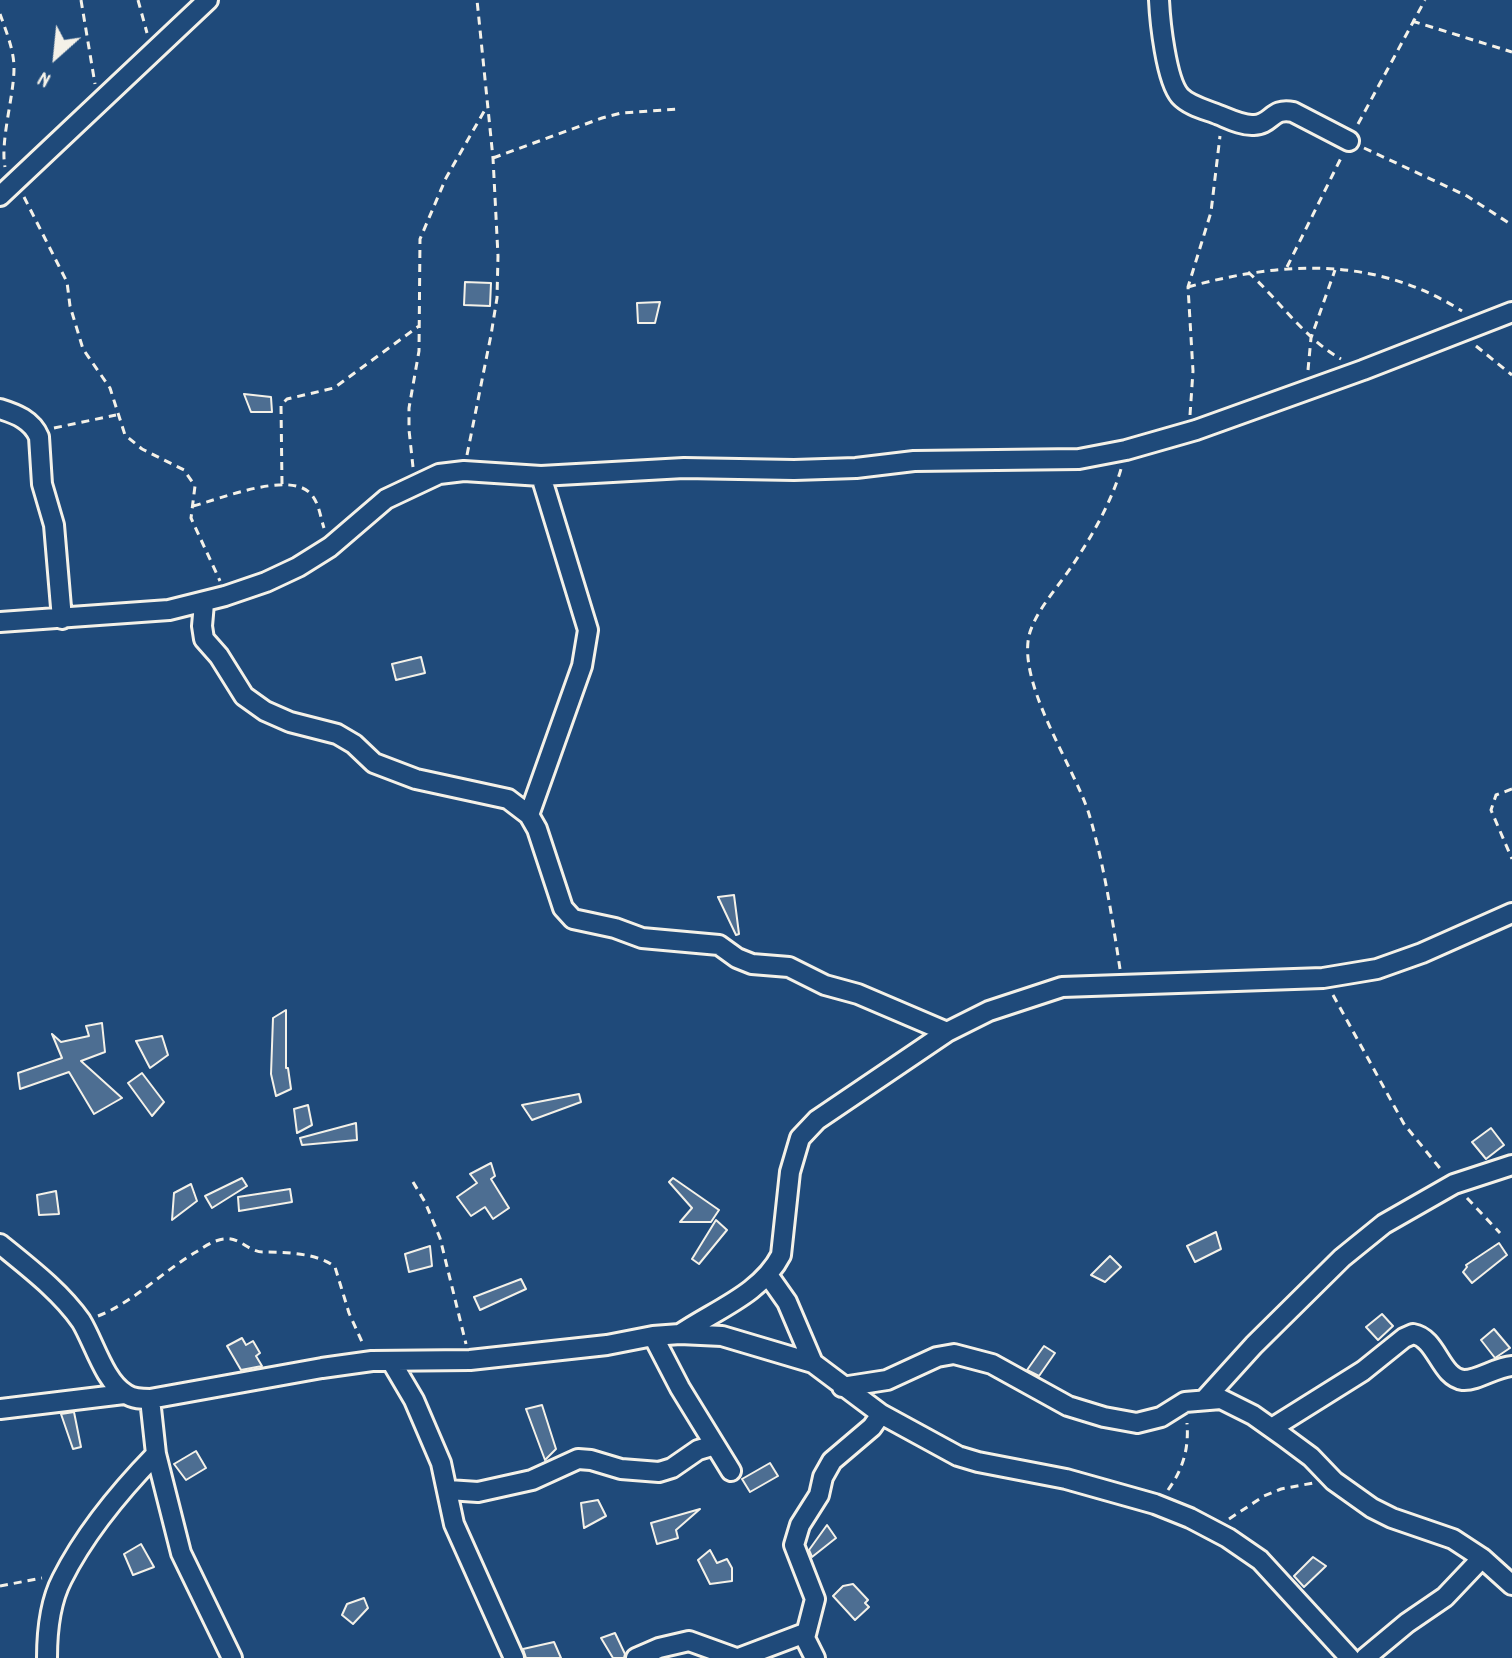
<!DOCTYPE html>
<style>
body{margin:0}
#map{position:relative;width:1512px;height:1658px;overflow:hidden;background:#1f4a7a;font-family:Dekko,sans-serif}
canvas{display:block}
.north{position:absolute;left:16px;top:16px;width:80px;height:80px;-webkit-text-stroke:6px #1f4a7a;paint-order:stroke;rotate:207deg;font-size:22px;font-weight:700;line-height:32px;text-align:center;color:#f4f1e8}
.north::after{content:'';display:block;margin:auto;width:28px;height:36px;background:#f4f1e8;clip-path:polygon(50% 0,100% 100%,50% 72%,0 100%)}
</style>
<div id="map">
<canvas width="1512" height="1658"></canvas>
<div class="north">N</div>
</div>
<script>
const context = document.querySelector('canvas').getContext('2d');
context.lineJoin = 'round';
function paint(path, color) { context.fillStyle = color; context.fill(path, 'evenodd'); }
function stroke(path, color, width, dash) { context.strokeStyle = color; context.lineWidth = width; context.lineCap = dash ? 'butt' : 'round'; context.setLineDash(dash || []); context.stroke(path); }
const building = new Path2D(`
 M 465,282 L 491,283 L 490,306 L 464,305 Z
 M 660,302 L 655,323 L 638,323 L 637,303 Z
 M 244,394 L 271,397 L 272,412 L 251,412 Z
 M 421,657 L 425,673 L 396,680 L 392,664 Z
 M 734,895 L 739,934 L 736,935 L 718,897 Z
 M 286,1010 L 286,1068 L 288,1068 L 291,1089 L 276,1096 L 271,1074 L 273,1018 Z
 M 102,1023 L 105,1052 L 81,1061 L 122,1098 L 94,1114 L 69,1072 L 20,1089 L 18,1073 L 62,1058 L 52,1034 L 61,1042 L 89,1036 L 86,1026 Z
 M 162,1036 L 168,1055 L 150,1068 L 136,1041 Z
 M 142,1073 L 164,1102 L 152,1116 L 128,1083 Z
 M 579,1094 L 581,1102 L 532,1120 L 522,1105 Z
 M 308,1105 L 312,1125 L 297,1133 L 294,1109 Z
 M 356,1123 L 357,1140 L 302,1145 L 300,1138 Z
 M 1491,1128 L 1504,1145 L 1486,1159 L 1472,1142 Z
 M 491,1163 L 495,1176 L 491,1179 L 509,1208 L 493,1219 L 485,1207 L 471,1216 L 457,1197 L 477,1183 L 470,1174 Z
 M 242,1178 L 247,1186 L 212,1208 L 205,1196 Z
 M 673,1178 L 719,1210 L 711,1222 L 680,1222 L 692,1208 L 669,1182 Z
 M 191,1184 L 197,1201 L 172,1220 L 174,1193 Z
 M 290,1189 L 292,1202 L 239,1211 L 238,1197 Z
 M 56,1191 L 59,1214 L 39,1215 L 37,1195 Z
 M 716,1220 L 727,1230 L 699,1264 L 692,1259 Z
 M 1216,1232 L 1221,1249 L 1195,1262 L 1187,1246 Z
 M 1499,1243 L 1507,1255 L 1472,1283 L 1463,1272 L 1467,1267 L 1466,1265 Z
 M 430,1246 L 432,1266 L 409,1272 L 405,1254 Z
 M 1110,1256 L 1121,1267 L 1105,1282 L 1091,1275 Z
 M 521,1279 L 526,1289 L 480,1310 L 474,1297 Z
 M 1382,1314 L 1393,1326 L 1378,1340 L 1366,1327 Z
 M 1494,1329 L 1510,1348 L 1495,1358 L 1481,1340 Z
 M 242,1338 L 246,1345 L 253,1341 L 260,1353 L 256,1356 L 262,1366 L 241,1370 L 227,1346 Z
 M 1044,1346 L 1055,1353 L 1039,1376 L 1027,1370 Z
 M 542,1405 L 556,1449 L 545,1460 L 526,1409 Z
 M 74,1412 L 81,1447 L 73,1449 L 61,1414 Z
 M 196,1451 L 206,1468 L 186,1480 L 174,1464 Z
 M 770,1463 L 778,1476 L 750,1492 L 742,1479 Z
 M 598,1500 L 606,1516 L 584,1528 L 581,1503 Z
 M 700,1509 L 676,1530 L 678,1538 L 657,1544 L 651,1523 Z
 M 827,1525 L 836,1538 L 812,1557 L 809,1550 Z
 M 141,1544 L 154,1567 L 133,1575 L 124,1554 Z
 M 710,1550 L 717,1563 L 727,1559 L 732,1568 L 732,1581 L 710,1584 L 698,1560 Z
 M 1313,1557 L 1326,1566 L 1304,1587 L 1294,1576 Z
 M 853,1584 L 868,1600 L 865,1603 L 869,1607 L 855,1620 L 833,1596 L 843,1586 Z
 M 364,1598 L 368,1608 L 353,1624 L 342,1615 L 347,1604 Z
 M 615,1633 L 625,1654 L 624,1658 L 613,1658 L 601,1638 Z
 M 554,1642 L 561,1658 L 526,1658 L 523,1649 Z`);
paint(building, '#4d6e92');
stroke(building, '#f4f1e8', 2);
const minor = new Path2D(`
 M 1159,0 C 1160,21 1166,80 1180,96 C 1189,106 1207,110 1219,115 C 1229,119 1243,126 1254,125 C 1271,125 1272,107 1293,112 L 1349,141
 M 0,196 L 208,0
 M 0,409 C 16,414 32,420 39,437 L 42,484 L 54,525 L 62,619
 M 204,603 L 202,626 L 204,639 L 219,656 L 244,696 L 265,711 L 290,722 L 337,734 L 354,744 L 374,763 L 416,779 L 508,799 L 529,815 L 537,829 L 563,908 L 573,919 L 615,928 L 642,938 L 719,945 L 737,958 L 752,964 L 789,967 L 825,985 L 858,994 L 947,1032
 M 0,622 L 169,610 L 225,596 L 266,582 L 298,567 L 330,547 L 386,499 L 439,474 L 464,471 L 541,476 L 684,468 L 794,470 L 856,468 L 914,461 L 1079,459 L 1126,450 L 1196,430 L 1363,370 L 1512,312
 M 529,815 L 582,666 L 588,630 L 541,476
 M 0,1244 C 28,1267 60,1291 81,1321 C 94,1342 104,1381 126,1394 C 133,1399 142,1399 150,1399 L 322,1368 L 372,1361 L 470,1360 L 607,1345 L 653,1336 L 680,1334 L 722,1336 L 813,1363 L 881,1414 L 958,1456 L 978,1462 L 1066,1479 L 1155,1504 L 1190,1518 L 1228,1538 L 1260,1560 L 1350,1658
 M 768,1275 L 787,1302 L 813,1363
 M 680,1334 C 715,1310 761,1294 781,1255 L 790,1172 L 800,1138 L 817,1120 L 947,1032 L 989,1011 L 1062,987 L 1323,978 L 1377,969 L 1422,953 L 1512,913
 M 653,1336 L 680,1388 L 731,1471
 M 391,1361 L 414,1400 L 441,1463 L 454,1524 L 514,1658
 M 842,1387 L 887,1380 L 937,1357 L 954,1354 L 992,1364 L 1068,1406 L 1104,1417 L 1137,1423 L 1161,1417 L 1185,1402 L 1221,1399 L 1253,1415 L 1284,1437 L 1311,1457 L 1334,1481 L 1372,1508 L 1392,1518 L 1453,1539 L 1482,1558 L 1512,1585
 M 150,1399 L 156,1454 L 181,1553 L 232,1658
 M 1205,1399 L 1254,1345 L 1342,1258 L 1384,1224 L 1454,1184 L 1512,1165
 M 0,1409 L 124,1394
 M 1272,1428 L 1363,1371 L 1404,1338 L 1413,1334 C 1437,1338 1440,1377 1463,1380 C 1477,1381 1496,1367 1512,1366
 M 448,1490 L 478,1492 L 532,1480 L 578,1459 L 591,1460 L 621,1469 L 659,1472 L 672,1468 L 698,1450 L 715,1445
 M 47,1658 C 47,1632 50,1602 62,1579 C 84,1535 122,1489 156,1454
 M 636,1658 L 659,1648 L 689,1641 L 736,1658
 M 739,1658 L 805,1633
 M 815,1658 L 805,1638 L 815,1599 L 794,1545 L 800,1525 L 819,1495 L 823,1477 L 832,1461 L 872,1427 L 881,1414
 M 1365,1658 L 1407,1623 L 1445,1597 L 1482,1558`);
stroke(minor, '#f4f1e8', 24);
stroke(new Path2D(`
 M 81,0 L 95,84
 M 138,0 L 147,33
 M 0,14 C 6,31 14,50 14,68 C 14,96 0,141 5,167
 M 1412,21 L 1512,52
 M 1358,124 L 1425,0
 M 1364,148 L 1467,196 L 1512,225
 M 493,158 L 602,118 L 621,113 L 678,109
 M 24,197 L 67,282 L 70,306 L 83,349 L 110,388 L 125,435 L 142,449 L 184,470 L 195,486 L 191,518 L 220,581
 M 1287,267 L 1342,156
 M 1248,272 C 1279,300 1304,338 1341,359
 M 1188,287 C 1283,261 1375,256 1462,311
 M 1476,346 L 1512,375
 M 1308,370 L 1311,338 L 1335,270
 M 1190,415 L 1193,371 L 1188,287 L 1211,212 L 1220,136
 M 54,428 L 116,415
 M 467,455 L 491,335 L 497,298 L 498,256 L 493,158 L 477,0
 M 413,467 L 409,430 L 409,408 L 419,351 L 420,239 L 446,178 L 486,108
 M 282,484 L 281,405 L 287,399 L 334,388 L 419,326
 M 193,506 C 220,499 288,471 310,493 C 319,502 320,516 324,528
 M 1512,789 L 1496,795 L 1491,810 L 1512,859
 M 1120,969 C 1112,917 1104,864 1089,814 C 1074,766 1015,681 1030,632 C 1038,608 1058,587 1072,566 C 1092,536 1111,503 1121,469
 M 1333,995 L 1404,1124 L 1443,1172
 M 413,1182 L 425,1202 L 440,1238 L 466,1344
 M 1467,1198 L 1500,1233
 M 98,1316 C 134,1302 163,1271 196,1252 C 204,1247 214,1240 224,1239 C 238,1236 249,1252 263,1252 C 285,1252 318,1253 335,1267 L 349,1313 L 363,1344
 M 1168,1490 C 1183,1469 1189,1449 1187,1423
 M 1229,1519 L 1264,1496 L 1281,1489 L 1313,1483
 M 0,1586 L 42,1578`), '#f4f1e8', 3, [8, 6]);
stroke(minor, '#1f4a7a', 18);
</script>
